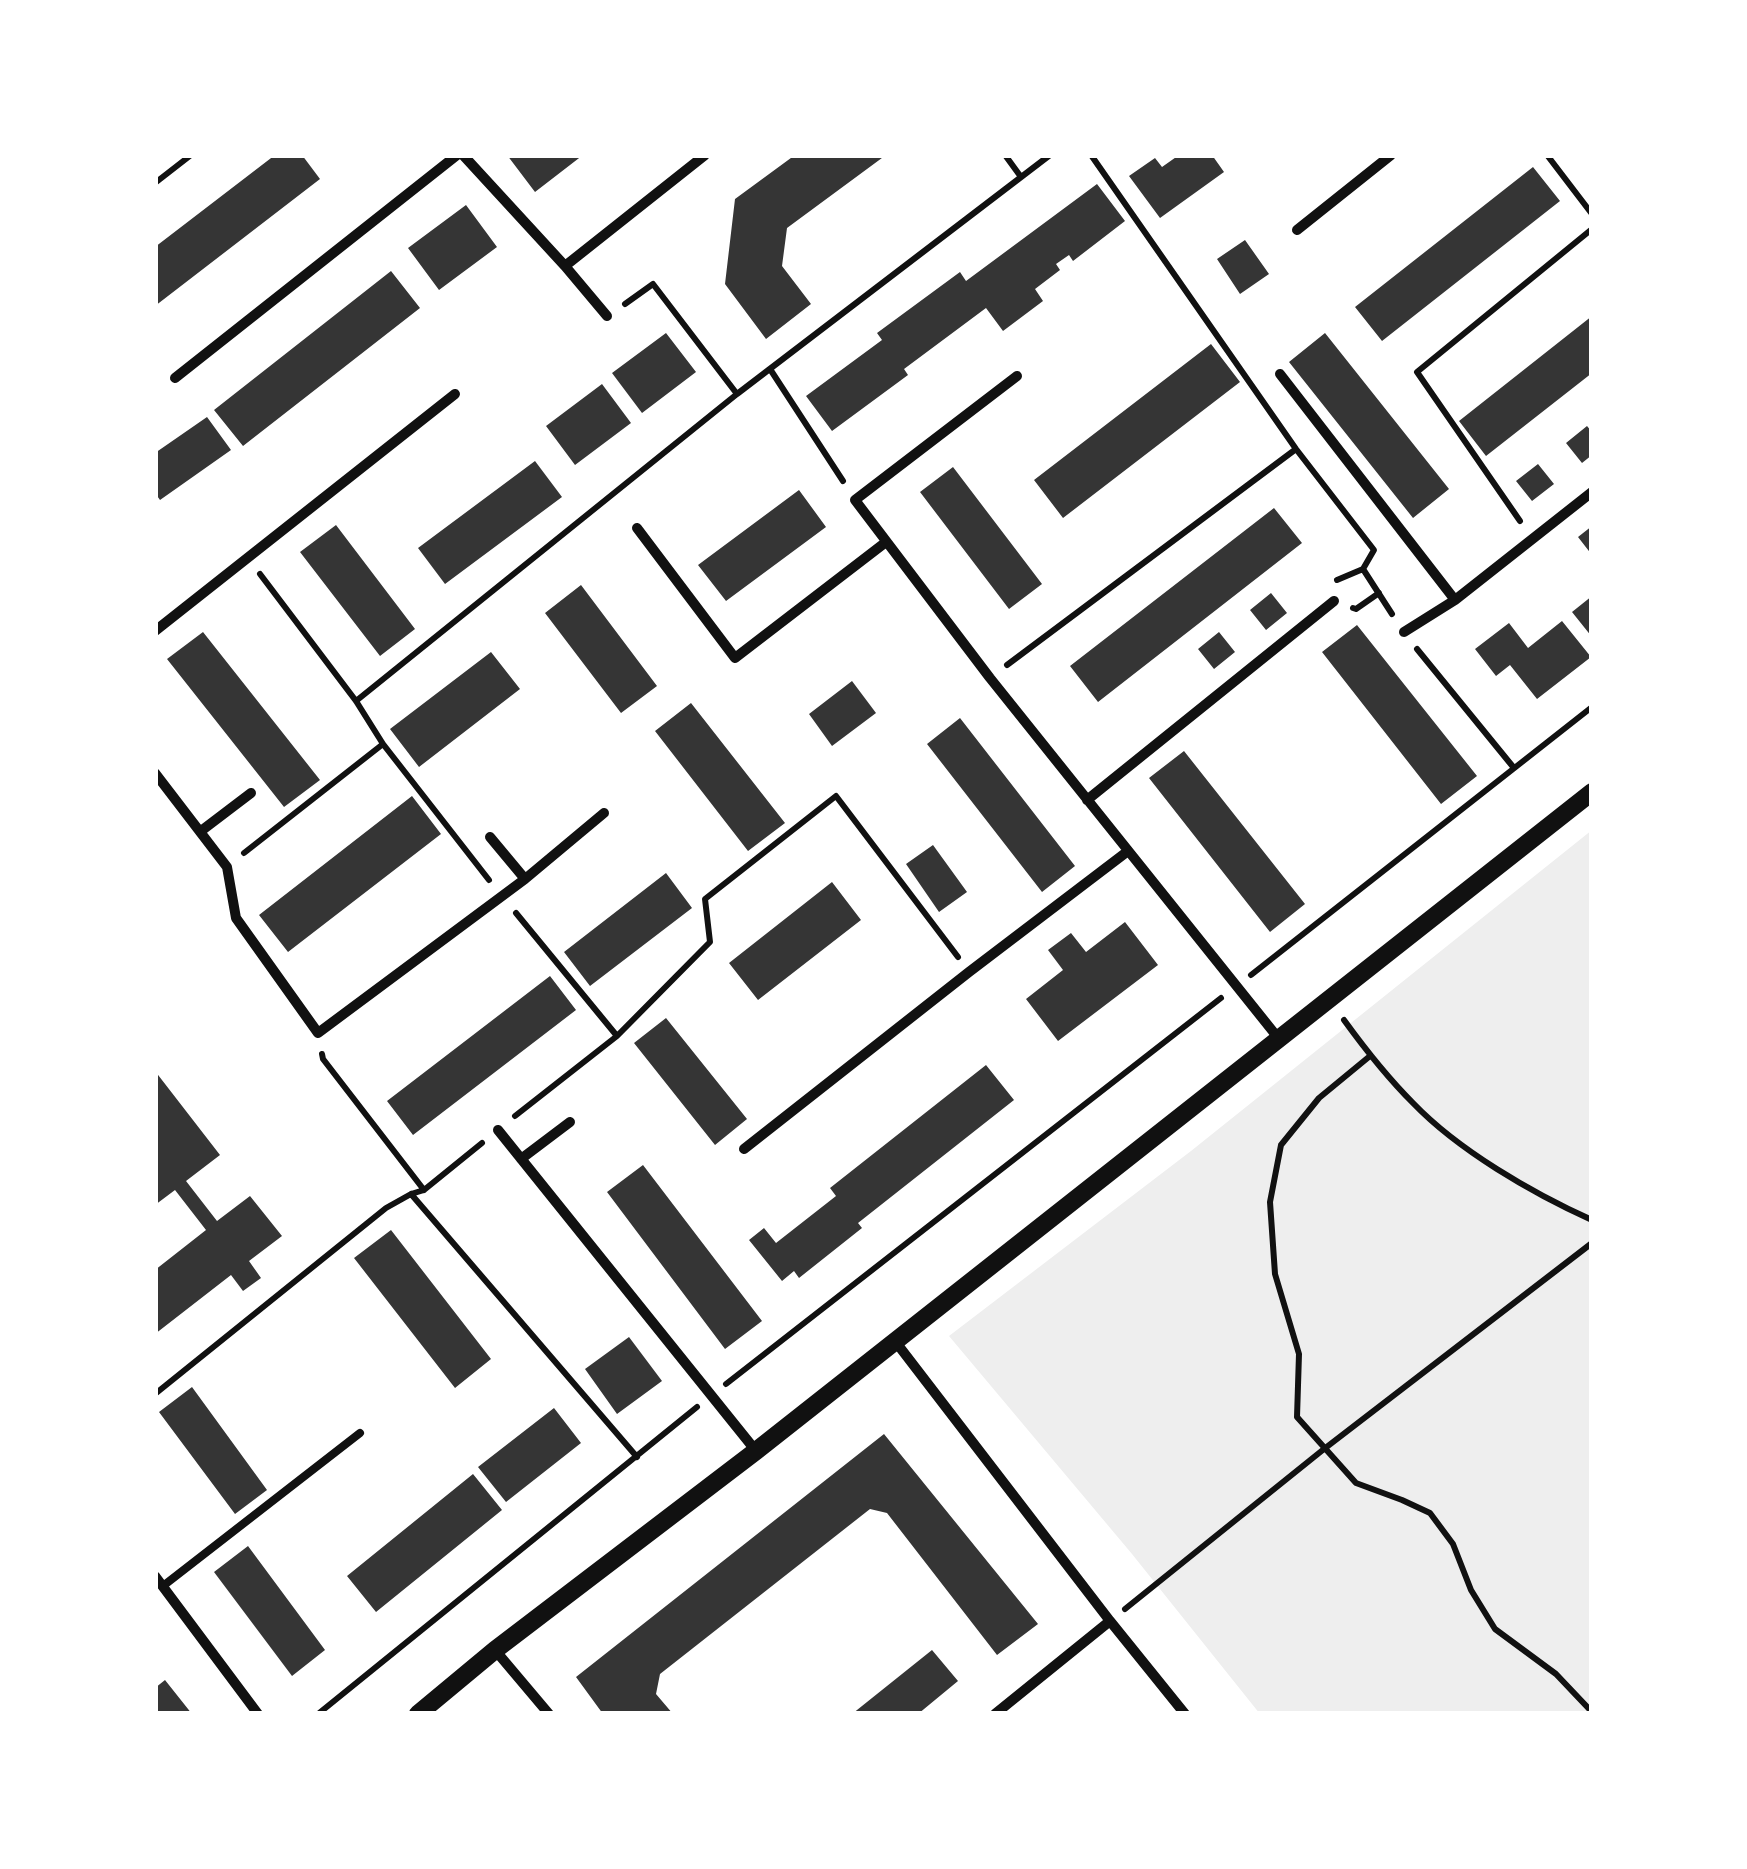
<!DOCTYPE html>
<style>
body{margin:0}
#map{position:relative;width:1747px;height:1869px;overflow:hidden;background:#fff;font-family:"Playfair Display",serif}
canvas{display:block}
.frame{position:absolute;inset:0;border:158px solid #fff;pointer-events:none}
</style>
<div id="map">
<canvas width="1747" height="1869"></canvas>
<div class="frame"></div>
</div>
<script>
const context = document.querySelector('canvas').getContext('2d');
context.lineJoin = 'round';
function paint(path, color) { context.fillStyle = color; context.fill(path, 'evenodd'); }
function stroke(path, color, width, dash) { context.strokeStyle = color; context.lineWidth = width; context.lineCap = dash ? 'butt' : 'round'; context.setLineDash(dash || []); context.stroke(path); }
paint(new Path2D(`
 M 1592,830 L 1592,1714 L 1260,1714 L 1132,1554 L 949,1336 L 1191,1151 Z`), '#eee');
paint(new Path2D(`
 M 275,155 L 302,155 L 320,179 L 155,306 L 155,247 Z
 M 507,155 L 583,155 L 535,192 Z
 M 795,155 L 886,155 L 787,228 L 782,266 L 811,304 L 766,339 L 725,284 L 735,199 Z
 M 1179,155 L 1212,155 L 1224,172 L 1160,218 L 1129,176 L 1155,158 L 1162,167 Z
 M 1533,167 L 1560,201 L 1382,341 L 1355,307 Z
 M 1097,184 L 1125,221 L 1073,261 L 1069,255 L 1056,264 L 1060,270 L 1035,289 L 1043,301 L 1003,331 L 986,308 L 904,369 L 908,375 L 832,431 L 806,396 L 882,340 L 877,333 L 960,272 L 966,281 Z
 M 466,205 L 497,247 L 439,290 L 408,248 Z
 M 1245,240 L 1269,274 L 1240,294 L 1217,259 Z
 M 391,271 L 420,308 L 243,446 L 214,410 Z
 M 1592,316 L 1592,373 L 1486,456 L 1459,421 Z
 M 666,333 L 696,372 L 642,413 L 612,373 Z
 M 1325,333 L 1449,489 L 1413,518 L 1289,362 Z
 M 1211,344 L 1240,382 L 1063,518 L 1034,480 Z
 M 602,384 L 631,423 L 575,465 L 546,426 Z
 M 207,417 L 231,450 L 160,500 L 155,493 L 155,453 Z
 M 1587,426 L 1592,432 L 1592,455 L 1582,463 L 1566,443 Z
 M 535,461 L 562,497 L 445,584 L 418,548 Z
 M 1538,464 L 1554,484 L 1532,501 L 1516,481 Z
 M 953,467 L 1042,584 L 1009,609 L 920,492 Z
 M 799,490 L 826,527 L 726,601 L 698,565 Z
 M 1274,508 L 1302,543 L 1098,702 L 1070,666 Z
 M 336,525 L 415,629 L 380,656 L 300,552 Z
 M 1592,526 L 1592,555 L 1578,537 Z
 M 581,585 L 657,686 L 621,713 L 545,613 Z
 M 1271,593 L 1287,613 L 1266,630 L 1250,610 Z
 M 1592,596 L 1592,637 L 1572,612 Z
 M 1562,621 L 1591,657 L 1537,699 L 1510,665 L 1496,676 L 1475,649 L 1509,623 L 1528,648 Z
 M 1357,625 L 1477,776 L 1441,804 L 1322,652 Z
 M 203,632 L 320,780 L 284,807 L 167,659 Z
 M 1219,632 L 1235,652 L 1214,669 L 1198,649 Z
 M 491,652 L 520,689 L 419,767 L 390,729 Z
 M 852,681 L 876,713 L 832,746 L 809,714 Z
 M 691,703 L 785,823 L 748,851 L 655,731 Z
 M 960,718 L 1075,866 L 1042,892 L 927,744 Z
 M 1184,751 L 1305,904 L 1270,932 L 1149,778 Z
 M 412,796 L 441,834 L 288,952 L 259,915 Z
 M 933,845 L 967,892 L 939,912 L 906,864 Z
 M 666,873 L 692,908 L 590,986 L 564,952 Z
 M 832,882 L 861,920 L 758,1000 L 729,963 Z
 M 1125,922 L 1158,965 L 1058,1041 L 1026,999 L 1063,970 L 1048,950 L 1071,933 L 1086,952 Z
 M 550,976 L 576,1010 L 413,1135 L 387,1101 Z
 M 666,1018 L 747,1119 L 715,1145 L 634,1043 Z
 M 986,1065 L 1014,1100 L 858,1223 L 862,1228 L 799,1278 L 794,1271 L 782,1281 L 749,1240 L 764,1228 L 776,1243 L 836,1196 L 830,1188 Z
 M 155,1071 L 220,1155 L 186,1181 L 217,1221 L 250,1196 L 282,1236 L 249,1261 L 261,1278 L 243,1291 L 231,1275 L 155,1334 L 155,1270 L 206,1230 L 175,1190 L 155,1205 Z
 M 643,1165 L 762,1321 L 725,1349 L 607,1192 Z
 M 391,1230 L 491,1359 L 455,1388 L 354,1258 Z
 M 629,1337 L 662,1381 L 617,1414 L 585,1369 Z
 M 192,1387 L 267,1490 L 235,1514 L 159,1412 Z
 M 554,1408 L 581,1443 L 506,1502 L 478,1467 Z
 M 884,1434 L 1038,1624 L 997,1655 L 887,1513 L 870,1509 L 660,1674 L 656,1694 L 673,1714 L 614,1714 L 612,1711 L 603,1714 L 576,1677 Z
 M 473,1474 L 502,1510 L 376,1612 L 347,1576 Z
 M 248,1546 L 325,1650 L 292,1676 L 214,1572 Z
 M 932,1650 L 958,1681 L 918,1714 L 852,1714 Z
 M 165,1680 L 192,1714 L 155,1714 L 155,1688 Z`), '#353535');
stroke(new Path2D(`
 M 1005,155 L 1021,177
 M 1091,155 L 1296,449 L 1374,550 L 1363,569 L 1392,614
 M 1547,155 L 1592,214
 M 155,183 L 191,155
 M 625,304 L 653,284 L 737,394
 M 770,369 L 843,481
 M 1520,521 L 1417,372 L 1592,229
 M 260,574 L 356,701 L 383,744 L 489,880
 M 1337,580 L 1363,569
 M 1353,608 L 1356,609 L 1379,593
 M 1417,649 L 1514,768
 M 1007,665 L 1296,449
 M 356,701 L 737,394 L 1050,155
 M 244,853 L 383,744
 M 516,913 L 617,1036
 M 1251,975 L 1592,707
 M 1344,1020 C 1365,1049 1387,1077 1413,1103 C 1458,1150 1532,1193 1592,1220
 M 322,1054 L 323,1059 L 424,1190
 M 1370,1056 L 1319,1098 L 1281,1145 L 1270,1202 L 1275,1274 L 1299,1354 L 1297,1417 L 1356,1483 L 1402,1500 L 1430,1513 L 1453,1544 L 1471,1590 L 1495,1629 L 1556,1674 L 1592,1712
 M 515,1116 L 617,1036 L 710,942 L 705,899 L 836,796 L 958,957
 M 411,1194 L 637,1457
 M 726,1384 L 1221,998
 M 155,1394 L 386,1208 L 411,1194 L 424,1190 L 482,1143
 M 1125,1609 L 1324,1449 L 1592,1243
 M 318,1714 L 697,1407`), '#111', 6);
stroke(new Path2D(`
 M 163,1586 L 360,1433`), '#111', 8);
stroke(new Path2D(`
 M 463,155 L 565,266 L 705,155
 M 1297,230 L 1391,155
 M 565,266 L 607,316
 M 1280,374 L 1455,600
 M 1017,376 L 855,500 L 990,678 L 1279,1039
 M 175,378 L 457,155
 M 637,528 L 735,658 L 886,542
 M 155,631 L 455,394
 M 1404,632 L 1455,600 L 1592,492
 M 155,773 L 227,867 L 236,918 L 318,1033 L 525,879 L 604,813
 M 1087,800 L 1334,601
 M 201,831 L 251,793
 M 490,837 L 525,879
 M 498,1130 L 756,1451
 M 744,1149 L 969,972 L 1128,851
 M 521,1159 L 570,1122
 M 895,1341 L 1110,1621 L 1185,1714
 M 155,1576 L 258,1714
 M 495,1650 L 549,1714
 M 995,1714 L 1110,1621`), '#111', 10);
stroke(new Path2D(`
 M 418,1714 L 495,1650 L 756,1451 L 1592,792`), '#111', 18);
</script>
